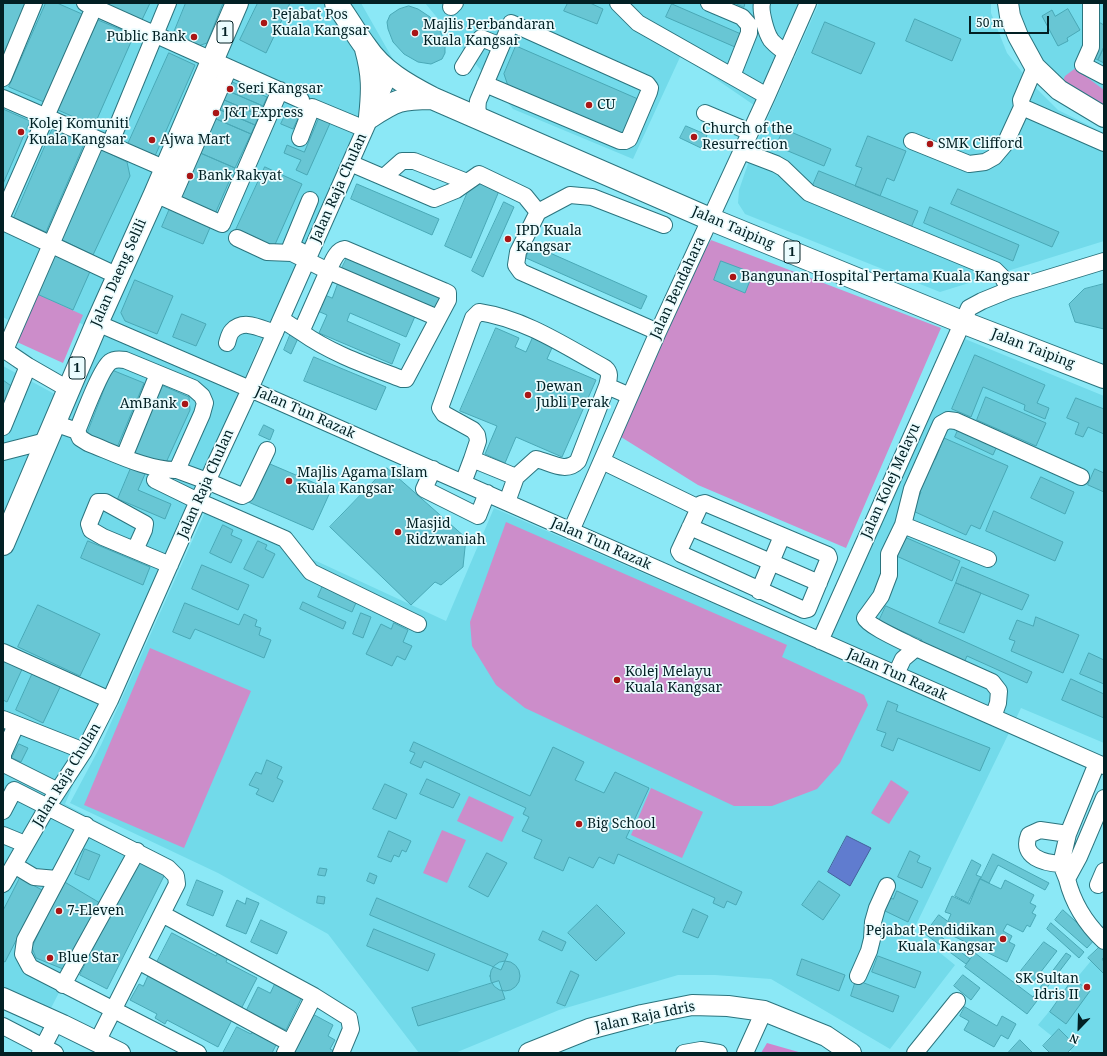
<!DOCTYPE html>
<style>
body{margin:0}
#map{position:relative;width:1107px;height:1056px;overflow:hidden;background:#8be8f6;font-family:"Noto Serif",serif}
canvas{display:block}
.frame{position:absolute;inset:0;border:4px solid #022024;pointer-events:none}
.north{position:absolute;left:1059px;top:1008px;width:40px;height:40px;-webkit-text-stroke:3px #ebfcfe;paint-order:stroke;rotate:203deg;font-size:11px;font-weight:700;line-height:16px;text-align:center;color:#022024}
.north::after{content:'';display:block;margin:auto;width:14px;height:18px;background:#022024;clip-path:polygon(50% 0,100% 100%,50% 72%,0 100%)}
.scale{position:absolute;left:969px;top:16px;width:80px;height:18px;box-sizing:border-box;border:2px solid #022024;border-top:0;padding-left:5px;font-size:12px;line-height:14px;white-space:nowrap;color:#022024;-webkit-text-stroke:3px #ebfcfe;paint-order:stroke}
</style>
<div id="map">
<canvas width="1107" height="1056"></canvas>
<div class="frame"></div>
<div class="north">N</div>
<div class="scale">50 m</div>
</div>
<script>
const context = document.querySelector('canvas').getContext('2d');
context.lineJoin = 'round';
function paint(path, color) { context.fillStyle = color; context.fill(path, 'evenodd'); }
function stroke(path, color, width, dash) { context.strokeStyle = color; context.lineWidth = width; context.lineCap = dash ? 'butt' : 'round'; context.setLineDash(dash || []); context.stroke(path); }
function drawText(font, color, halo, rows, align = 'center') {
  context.font = font + ' "Noto Serif",serif'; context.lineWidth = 3.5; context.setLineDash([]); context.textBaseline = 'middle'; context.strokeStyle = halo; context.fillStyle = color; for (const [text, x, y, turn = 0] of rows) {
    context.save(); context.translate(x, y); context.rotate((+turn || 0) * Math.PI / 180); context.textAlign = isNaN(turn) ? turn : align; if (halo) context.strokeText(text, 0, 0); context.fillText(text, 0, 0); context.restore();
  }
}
paint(new Path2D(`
 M 3,3 L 361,3 L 395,63 L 258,347 L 65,804 L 136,842 L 49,1012 L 3,996 L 3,366 L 73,404 L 104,337 L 26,291 L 10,321 L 3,317 Z
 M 425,3 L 814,3 L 764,112 L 681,55 L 633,159 L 513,109 Z
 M 819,3 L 991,3 L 991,13 L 1007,53 L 1029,81 L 1058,110 L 1104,133 L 1104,241 L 940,292 L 745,214 L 738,203 L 739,190 L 751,155 Z
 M 1016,3 L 1104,3 L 1104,111 L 1063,87 L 1029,45 Z
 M 965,339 L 1104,396 L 1104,743 L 1021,708 L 913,931 L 955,965 L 890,1049 L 771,979 L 715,975 L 678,975 L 559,1010 L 455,1053 L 419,1053 L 328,934 L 218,873 L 70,803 L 101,745 L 206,510 L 446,621 L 494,508 L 824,652 Z
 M 1104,945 L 1104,1053 L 1073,1053 L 1038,1025 Z`), '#72daea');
paint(new Path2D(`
 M 1081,64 L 1084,75 L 1104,90 L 1104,107 L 1063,81 L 1065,76 Z
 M 711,240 L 941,328 L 846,548 L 698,485 L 621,437 L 686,283 Z
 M 37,294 L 83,315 L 63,363 L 17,342 Z
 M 506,522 L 787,645 L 782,657 L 864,695 L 868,705 L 840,763 L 817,789 L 772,806 L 734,806 L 525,708 L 496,685 L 472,646 L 470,622 Z
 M 150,648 L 251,691 L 184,848 L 84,805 Z
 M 891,780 L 909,792 L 889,824 L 871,813 Z
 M 651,788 L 703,812 L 682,858 L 631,835 Z
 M 469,796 L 514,817 L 502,842 L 457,821 Z
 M 442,830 L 466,840 L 447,883 L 423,873 Z`), '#cc8dca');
paint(new Path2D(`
 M 767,1043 L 802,1053 L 761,1053 Z`), '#ce84cc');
const water = new Path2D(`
 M 847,836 L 871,848 L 850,886 L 828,872 Z`);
paint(water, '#607ccf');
stroke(water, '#44609c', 1);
const building = new Path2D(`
 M 3,3 L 26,3 L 3,55 Z
 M 46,3 L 57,3 L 82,14 L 44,102 L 9,87 Z
 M 102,3 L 150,3 L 140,24 Z
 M 186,3 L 223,3 L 207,43 L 198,46 L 173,35 Z
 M 258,3 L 290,3 L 266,53 L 240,40 Z
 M 568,3 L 590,3 L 603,9 L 597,24 L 564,11 Z
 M 735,3 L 745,3 L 744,7 Z
 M 672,4 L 741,34 L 735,47 L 666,17 Z
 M 409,6 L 418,9 L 430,17 L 438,27 L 443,37 L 445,46 L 445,53 L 442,59 L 431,64 L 418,62 L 404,54 L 393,42 L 388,29 L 387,22 L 390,15 L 399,9 Z
 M 1068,9 L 1080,30 L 1067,38 L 1068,41 L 1058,46 L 1042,16 L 1052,10 L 1055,16 Z
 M 915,19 L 961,39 L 952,61 L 906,41 Z
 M 1093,19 L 1104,25 L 1104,47 L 1098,60 L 1090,56 Z
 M 98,20 L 134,35 L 94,126 L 58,110 Z
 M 825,22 L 875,43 L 861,74 L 812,53 Z
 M 516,46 L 638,99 L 622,134 L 508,86 L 504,74 Z
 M 1104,47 L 1104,63 L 1098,60 Z
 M 169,53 L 195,65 L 155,156 L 128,144 Z
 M 230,81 L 267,97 L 263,106 L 226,90 Z
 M 226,90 L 263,106 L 259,115 L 222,99 Z
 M 222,99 L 259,115 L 255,125 L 218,109 Z
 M 3,109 L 30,121 L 3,184 Z
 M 218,109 L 255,125 L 251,134 L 214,118 Z
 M 288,109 L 300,114 L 293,129 L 281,124 Z
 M 320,116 L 331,121 L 307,175 L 296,170 L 301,160 L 284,153 L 287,145 L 304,152 Z
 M 214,118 L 251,134 L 235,168 L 198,152 Z
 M 686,126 L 707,135 L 706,138 L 713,142 L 710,148 L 703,145 L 701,148 L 680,138 Z
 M 53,128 L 85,142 L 46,232 L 14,218 Z
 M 784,129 L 831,149 L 824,166 L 776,146 Z
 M 868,136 L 906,151 L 894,181 L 887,178 L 880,196 L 855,186 L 862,168 L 856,166 Z
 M 100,149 L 127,162 L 130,176 L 93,255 L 58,238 Z
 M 198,152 L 235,168 L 215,214 L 178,198 Z
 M 265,167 L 302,184 L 273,249 L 235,232 Z
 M 819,171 L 918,211 L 910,230 L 811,190 Z
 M 473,180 L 499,191 L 471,258 L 445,246 Z
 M 357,184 L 439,219 L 432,235 L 351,199 Z
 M 958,189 L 1059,232 L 1052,247 L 951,204 Z
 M 504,202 L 514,207 L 483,277 L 472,271 Z
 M 171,206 L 212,223 L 203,244 L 162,227 Z
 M 930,207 L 1019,245 L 1013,261 L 924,223 Z
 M 532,245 L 647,296 L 641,309 L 526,258 Z
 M 57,250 L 92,267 L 73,310 L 37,294 Z
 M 349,254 L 442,294 L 435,311 L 341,270 Z
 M 721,261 L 753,273 L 745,293 L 714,280 Z
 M 135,280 L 173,296 L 157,334 L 125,321 L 121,313 Z
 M 339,281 L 416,314 L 406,337 L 350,313 L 347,321 L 400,344 L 392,364 L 319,333 L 327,315 L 313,309 L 320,293 L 332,298 Z
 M 1104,284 L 1104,329 L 1075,322 L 1069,304 L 1084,289 Z
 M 182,314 L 206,324 L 196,346 L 173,337 Z
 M 496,328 L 519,338 L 515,347 L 526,352 L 535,332 L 555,341 L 547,359 L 596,380 L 562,457 L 516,437 L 505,463 L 485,454 L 497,426 L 460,411 Z
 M 291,333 L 299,336 L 291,354 L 284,350 Z
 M 975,355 L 1045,385 L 1037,403 L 1049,408 L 1045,419 L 1024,410 L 1025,405 L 983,387 L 971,417 L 952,409 Z
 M 314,357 L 386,387 L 376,410 L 304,381 Z
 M 112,370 L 144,383 L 116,450 L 86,437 Z
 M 3,380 L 14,388 L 3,412 Z
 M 159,384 L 189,397 L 190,410 L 164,467 L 131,454 Z
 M 986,397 L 1046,423 L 1036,446 L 977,420 Z
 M 1076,398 L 1104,409 L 1104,434 L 1088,427 L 1083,437 L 1075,434 L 1079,423 L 1067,418 Z
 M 264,425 L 274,430 L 270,440 L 259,435 Z
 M 959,428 L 997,446 L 993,455 L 955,437 Z
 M 944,438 L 1008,466 L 980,529 L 971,525 L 966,535 L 913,511 L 921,492 L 915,490 L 930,457 L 935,459 Z
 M 263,461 L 331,490 L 313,530 L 246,501 Z
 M 131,468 L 145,474 L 138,490 L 171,504 L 165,519 L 118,499 Z
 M 387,468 L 466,538 L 463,567 L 441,585 L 435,582 L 411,605 L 330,527 Z
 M 1095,469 L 1104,473 L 1104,492 L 1088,485 Z
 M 1041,477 L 1074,492 L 1065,514 L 1031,498 Z
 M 994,511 L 1063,542 L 1055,561 L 986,531 Z
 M 223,525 L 233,530 L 231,535 L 242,540 L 231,563 L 210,553 Z
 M 900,535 L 960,561 L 952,581 L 892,554 Z
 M 88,541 L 150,567 L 143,585 L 81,558 Z
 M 258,541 L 267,545 L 265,549 L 275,554 L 263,578 L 244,569 Z
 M 202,565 L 249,585 L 238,610 L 192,589 Z
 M 962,567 L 1029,595 L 1022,610 L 956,583 Z
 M 324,583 L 358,598 L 352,612 L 318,597 Z
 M 956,583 L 981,593 L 964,633 L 939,623 Z
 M 303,602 L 346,622 L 343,629 L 300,609 Z
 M 185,603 L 239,625 L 244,614 L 257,620 L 255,626 L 261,628 L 259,635 L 271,640 L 264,658 L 195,629 L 190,639 L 173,632 Z
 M 38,605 L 100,634 L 80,676 L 18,647 Z
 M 886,606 L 1032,672 L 1027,683 L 967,656 L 963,665 L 920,646 L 922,640 L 879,621 Z
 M 361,613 L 371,617 L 363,638 L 353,634 Z
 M 1036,617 L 1079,635 L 1063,673 L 1011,651 L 1015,641 L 1009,639 L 1017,620 L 1033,626 Z
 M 394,623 L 408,630 L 403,642 L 412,646 L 405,660 L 397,656 L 392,666 L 366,654 L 381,624 L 391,629 Z
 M 1089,653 L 1104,660 L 1104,684 L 1080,674 Z
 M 3,656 L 24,665 L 7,702 L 3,700 Z
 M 35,668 L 63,681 L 43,723 L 16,710 Z
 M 1071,679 L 1104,694 L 1104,718 L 1062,700 Z
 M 888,701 L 898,705 L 896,711 L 990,748 L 980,771 L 898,738 L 893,751 L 881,746 L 886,733 L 877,730 Z
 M 414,742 L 530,796 L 553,747 L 584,762 L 575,780 L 604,793 L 615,772 L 649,788 L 626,838 L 742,892 L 736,905 L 727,901 L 724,908 L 713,903 L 715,898 L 618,854 L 614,864 L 599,857 L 593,868 L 569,857 L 563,871 L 534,858 L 542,840 L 522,831 L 529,817 L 523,814 L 526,808 L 424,761 L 421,768 L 410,763 L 415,753 L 410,751 Z
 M 19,744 L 28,748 L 21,762 L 12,758 Z
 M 267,760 L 282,767 L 277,778 L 283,781 L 273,802 L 256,794 L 259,789 L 249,785 L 256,772 L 261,774 Z
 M 427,779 L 460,794 L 453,808 L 420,794 Z
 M 385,784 L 407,794 L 396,819 L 373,809 Z
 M 389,831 L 411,841 L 406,852 L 402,850 L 399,857 L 394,855 L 391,862 L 378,857 Z
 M 85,849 L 100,855 L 89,880 L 75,874 Z
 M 910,851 L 920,856 L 917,862 L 931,868 L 922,888 L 898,877 Z
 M 487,853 L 507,863 L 488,897 L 469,887 Z
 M 993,854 L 1049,883 L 1045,890 L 998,865 L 989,883 L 981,879 Z
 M 139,860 L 165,874 L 107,989 L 80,975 Z
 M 972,860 L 981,865 L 976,875 L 981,877 L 968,903 L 955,896 Z
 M 320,868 L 327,869 L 325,876 L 318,875 Z
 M 370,873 L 377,876 L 374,884 L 367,881 Z
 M 20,878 L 42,890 L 5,962 L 3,961 L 3,911 Z
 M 980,879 L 1001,889 L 1005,880 L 1034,895 L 1030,903 L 1036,906 L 1032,913 L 1036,915 L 1030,927 L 1027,925 L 1023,932 L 1007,924 L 1003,931 L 1012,936 L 1009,942 L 1015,945 L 1007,962 L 951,935 L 956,925 L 948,921 L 951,914 L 945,912 L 952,896 L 969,904 Z
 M 197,880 L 223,891 L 213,916 L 187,905 Z
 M 63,881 L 100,903 L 63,969 L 36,958 L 32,948 Z
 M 819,881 L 840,895 L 823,920 L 802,905 Z
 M 897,891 L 918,901 L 908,922 L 883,910 L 889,897 L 893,899 Z
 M 318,896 L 325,897 L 324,904 L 317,903 Z
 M 247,898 L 259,903 L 246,934 L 226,926 L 237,900 L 245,904 Z
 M 377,898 L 508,954 L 501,970 L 370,915 Z
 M 597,905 L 625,933 L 596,961 L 568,933 Z
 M 693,909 L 708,916 L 698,938 L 683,932 Z
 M 1063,910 L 1095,939 L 1087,948 L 1055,920 Z
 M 939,915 L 950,923 L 940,936 L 970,959 L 966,964 L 925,934 Z
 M 261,920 L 287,932 L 277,954 L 251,942 Z
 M 1051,923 L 1084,952 L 1079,958 L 1047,929 Z
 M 374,929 L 435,954 L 428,971 L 367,946 Z
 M 543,931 L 566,942 L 562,951 L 539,940 Z
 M 172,933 L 216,956 L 218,952 L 228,957 L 226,962 L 257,978 L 240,1011 L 154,968 Z
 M 1044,942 L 1057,951 L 1033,982 L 1020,972 Z
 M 1103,944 L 1104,945 L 1104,957 L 1102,959 L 1104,962 L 1104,974 L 1088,958 Z
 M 975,953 L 1033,997 L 1066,953 L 1071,956 L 1027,1014 L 965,967 Z
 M 878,956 L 921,972 L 915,988 L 872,972 Z
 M 802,959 L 845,975 L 839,991 L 797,975 Z
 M490 976a15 15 0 1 1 30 0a15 15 0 1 1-30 0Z
 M 571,971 L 579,975 L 565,1006 L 557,1003 Z
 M 150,972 L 234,1016 L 218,1047 L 167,1020 L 165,1024 L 155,1018 L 157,1014 L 130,1000 L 139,984 L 143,986 Z
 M 963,975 L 980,988 L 971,1000 L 954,986 Z
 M 1073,979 L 1090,991 L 1066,1024 L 1050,1012 Z
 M 856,980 L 899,996 L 893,1012 L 851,996 Z
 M 499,981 L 505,999 L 418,1026 L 412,1008 Z
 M 275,984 L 302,997 L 286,1030 L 246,1011 L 258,987 L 270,993 Z
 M 965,1007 L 997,1026 L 1002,1016 L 1016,1024 L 1008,1039 L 1001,1035 L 994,1047 L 964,1030 L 969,1021 L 960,1016 Z
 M 307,1011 L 333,1025 L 328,1036 L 335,1040 L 330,1049 L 334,1051 L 332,1053 L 291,1053 Z
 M 237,1027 L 251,1034 L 255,1027 L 279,1039 L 272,1053 L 223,1053 Z
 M 1059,1029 L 1075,1045 L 1068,1052 L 1069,1053 L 1050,1053 L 1043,1046 Z
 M 1020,1040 L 1033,1053 L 1008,1053 Z`);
paint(building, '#68c6d4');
stroke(building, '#49a8b6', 1);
const minor = new Path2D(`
 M 85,3 L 301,100
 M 618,3 L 638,23 L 767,96
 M 709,3 L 742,17 L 749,25 L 749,33 L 732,76
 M 762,3 C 760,11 766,33 771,40 C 775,45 781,49 786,53
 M 1091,3 L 1091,47 L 1083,65 L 1104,76
 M 451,7 L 455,3
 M 463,67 L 481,38 L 501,46
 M 1035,67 L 1021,100 L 1022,107 L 1104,143
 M 3,78 L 34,3
 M 3,98 L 166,169
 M 705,113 L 750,132
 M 483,120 C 477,114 477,109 478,101 L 511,23 L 647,84 L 650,88 L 649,92 L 629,139 L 625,141 L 620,141 L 485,84
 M 300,138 L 312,107 L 365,129
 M 912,141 L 969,164 L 985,162 L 994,157 L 1005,144 L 1022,107
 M 110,144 L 168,3
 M 742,151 L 776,164 L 783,168 L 809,193 L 995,270 L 1003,278 L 1009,290
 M 350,163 L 434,199 L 456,190 L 479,174 L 525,196 L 538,212
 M 384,177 L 402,161 L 414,161 L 467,182
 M 155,194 L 222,224 L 280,90
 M 171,201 L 229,68
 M 3,214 L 96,3
 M 3,222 L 118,276
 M 237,238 L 267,252 L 292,253 L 328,271 L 301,332 L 281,319
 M 306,254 L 291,246 L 310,200
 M 97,323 L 250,389 L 1104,766
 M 301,332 C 332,354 368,366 402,379 L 406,379 L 448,300 L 448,293 L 444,291 L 345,249 C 336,250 332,263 328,271 L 438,318
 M 658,332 L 521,272 L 516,265 L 518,252 L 538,212 L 570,195 L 592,197 L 664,225
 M 227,343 C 228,340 229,334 232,331 C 244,318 261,329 275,333
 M 3,349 L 28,366 L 68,389
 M 5,350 L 97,139
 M 54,423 L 77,431 C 83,417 100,370 110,362 C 114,359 119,359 125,360 L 193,388 L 202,396 L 205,403 L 202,414 L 177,470 L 207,481 L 242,496 L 246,494 L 267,450
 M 3,427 L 28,366
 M 77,431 L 80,438 L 88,443 C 114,453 149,471 177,470
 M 3,452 L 46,441
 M 124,457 L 158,374
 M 472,459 L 478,441 L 477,435 L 473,430 L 444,414 L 440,408 L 473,318 L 479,312 C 525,319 565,346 605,368 C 611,373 609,378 607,386
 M 602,461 L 699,508 L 701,504 L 705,503 L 828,555 L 829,558 L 808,609 L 804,610 L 681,554 L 679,551 L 699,508
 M 433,469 L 424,489 L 478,516 L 487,493
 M 516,477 L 536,459 C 550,462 566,474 578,461 L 607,386 L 630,396
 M 155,480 L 198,501 L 285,539 L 311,572 L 418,624
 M 463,483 L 472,459 L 516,477 L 507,502
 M 903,525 L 988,559
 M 690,527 L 819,583
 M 571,531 L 658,332 L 767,96 L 808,3
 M 135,550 L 144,530 L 145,524 L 105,502 L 98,502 L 89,524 L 91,530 L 103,537 L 170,565
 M 759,591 L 782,536
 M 820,641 L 969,308 L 982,301 L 1009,290 L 1104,261
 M 916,648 C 907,643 868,626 865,618 L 881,596 L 889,575 L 889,554 L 903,525 L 912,489 L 941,424 L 948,420 L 956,421 L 1081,477
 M 3,652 L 110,700
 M 896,674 L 903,659 L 916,648 L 992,682 L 999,691 L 998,703 L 993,717
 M 3,719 L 84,751
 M 16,725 L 3,754 L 3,761 L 6,765 L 58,791
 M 1097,763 L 1068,834 L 1061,864 L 1067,879 L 1079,857 L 1104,798
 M 3,811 L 14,790 L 168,868 L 176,876 L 177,884 L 97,1042
 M 86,825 L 25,940 L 23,954 L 30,967 L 198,1053
 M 3,835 L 25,844
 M 1061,864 C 1044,863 1020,857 1029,835 L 1040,830 L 1068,834
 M 14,865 L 34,877 L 57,879
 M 1067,879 C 1073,903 1086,924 1104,941
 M 3,884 L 48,806 L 84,751 L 110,700 L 198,501 L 250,389 L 390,73
 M 1098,885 L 1104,871
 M 162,914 L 314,996 L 285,1053
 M 138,961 L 290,1043
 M 858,976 L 869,951 L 872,939 L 873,922 L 877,908 L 887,886
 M 63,985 L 137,851
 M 314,996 L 349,1018 L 351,1029 L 341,1053
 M 3,1026 L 55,1053
 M 40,1053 L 56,1022
 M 684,1053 L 701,1050 L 719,1053
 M 745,1053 L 764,1011
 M 915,1053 L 957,1001`);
const major = new Path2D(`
 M 1008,3 L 1010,16 L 1018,36 L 1035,67 L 1059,90 L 1104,117
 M 3,998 L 63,1025 L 120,1053
 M 529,1053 L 589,1029 L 642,1015 L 692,1005 L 728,1006 L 764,1011 L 826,1036 L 851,1053`);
const highway = new Path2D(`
 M 336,3 C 347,17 355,33 366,47 C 382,71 407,85 432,98 L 710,219 L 962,322 L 1104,377
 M 366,49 C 373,74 373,90 370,117
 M 370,117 C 396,100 401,98 432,98
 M 3,544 L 97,323 L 155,194 L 237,3`);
stroke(minor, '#2b747e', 18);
stroke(major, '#2b747e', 22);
stroke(highway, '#2b747e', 24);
stroke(minor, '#fff', 16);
stroke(major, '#fff', 20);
stroke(highway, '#fff', 22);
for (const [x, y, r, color] of [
 [264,23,4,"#a91515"],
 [415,33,4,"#a91515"],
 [194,37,4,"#a91515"],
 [230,89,4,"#a91515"],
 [589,105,4,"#a91515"],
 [216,113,4,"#a91515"],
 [21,132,4,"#a91515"],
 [694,137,4,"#a91515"],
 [152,140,4,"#a91515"],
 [930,144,4,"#a91515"],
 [190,176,4,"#a91515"],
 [508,239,4,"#a91515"],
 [733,277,4,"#a91515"],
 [528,395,4,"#a91515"],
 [185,404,4,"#a91515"],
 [289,481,4,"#a91515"],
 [398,532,4,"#a91515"],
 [617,680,4,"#a91515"],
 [579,824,4,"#a91515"],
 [59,911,4,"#a91515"],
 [1003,939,4,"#a91515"],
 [50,958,4,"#a91515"],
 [1087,987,4,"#a91515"]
]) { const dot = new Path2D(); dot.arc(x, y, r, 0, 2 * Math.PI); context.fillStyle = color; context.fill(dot); stroke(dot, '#ebfcfe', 1.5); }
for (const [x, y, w] of [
 [225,32,16],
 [792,252,16],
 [77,368,16]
]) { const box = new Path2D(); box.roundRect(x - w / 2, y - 11, w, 22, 3); context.fillStyle = '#ebfcfe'; context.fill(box); stroke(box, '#022024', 1); }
drawText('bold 13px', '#022024', null, [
 ["1",225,32],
 ["1",792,252],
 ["1",77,368]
]);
drawText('14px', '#022024', '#ebfcfe', [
 ["Pejabat Pos",272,15],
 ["Kuala Kangsar",272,31],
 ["Majlis Perbandaran",423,25],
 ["Kuala Kangsar",423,41],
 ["Public Bank",186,37,"right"],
 ["Seri Kangsar",238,89],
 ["CU",597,105],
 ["J&T Express",224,113],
 ["Kolej Komuniti",29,124],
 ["Kuala Kangsar",29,140],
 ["Church of the",702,129],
 ["Resurrection",702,145],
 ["Ajwa Mart",160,140],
 ["SMK Clifford",938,144],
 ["Bank Rakyat",198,176],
 ["IPD Kuala",516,231],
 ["Kangsar",516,247],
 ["Bangunan Hospital Pertama Kuala Kangsar",741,277],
 ["Dewan",536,387],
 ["Jubli Perak",536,403],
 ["AmBank",177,404,"right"],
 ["Majlis Agama Islam",297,473],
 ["Kuala Kangsar",297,489],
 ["Masjid",406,524],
 ["Ridzwaniah",406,540],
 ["Kolej Melayu",625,672],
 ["Kuala Kangsar",625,688],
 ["Big School",587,824],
 ["7-Eleven",67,911],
 ["Pejabat Pendidikan",995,931,"right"],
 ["Kuala Kangsar",995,947,"right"],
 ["Blue Star",58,958],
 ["SK Sultan",1079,979,"right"],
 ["Idris II",1079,995,"right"]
], 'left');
drawText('14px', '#022024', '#ebfcfe', [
 ["Jalan Raja Chulan",339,188,-66],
 ["Jalan Taiping",733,228,23],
 ["Jalan Daeng Selili",119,273,-66],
 ["Jalan Bendahara",678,288,-65],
 ["Jalan Taiping",1033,349,21],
 ["Jalan Tun Razak",305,413,24],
 ["Jalan Kolej Melayu",891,481,-66],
 ["Jalan Raja Chulan",206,484,-66],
 ["Jalan Tun Razak",601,544,24],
 ["Jalan Tun Razak",897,675,24],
 ["Jalan Raja Chulan",67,775,-59],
 ["Jalan Raja Idris",645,1017,-12]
]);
</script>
